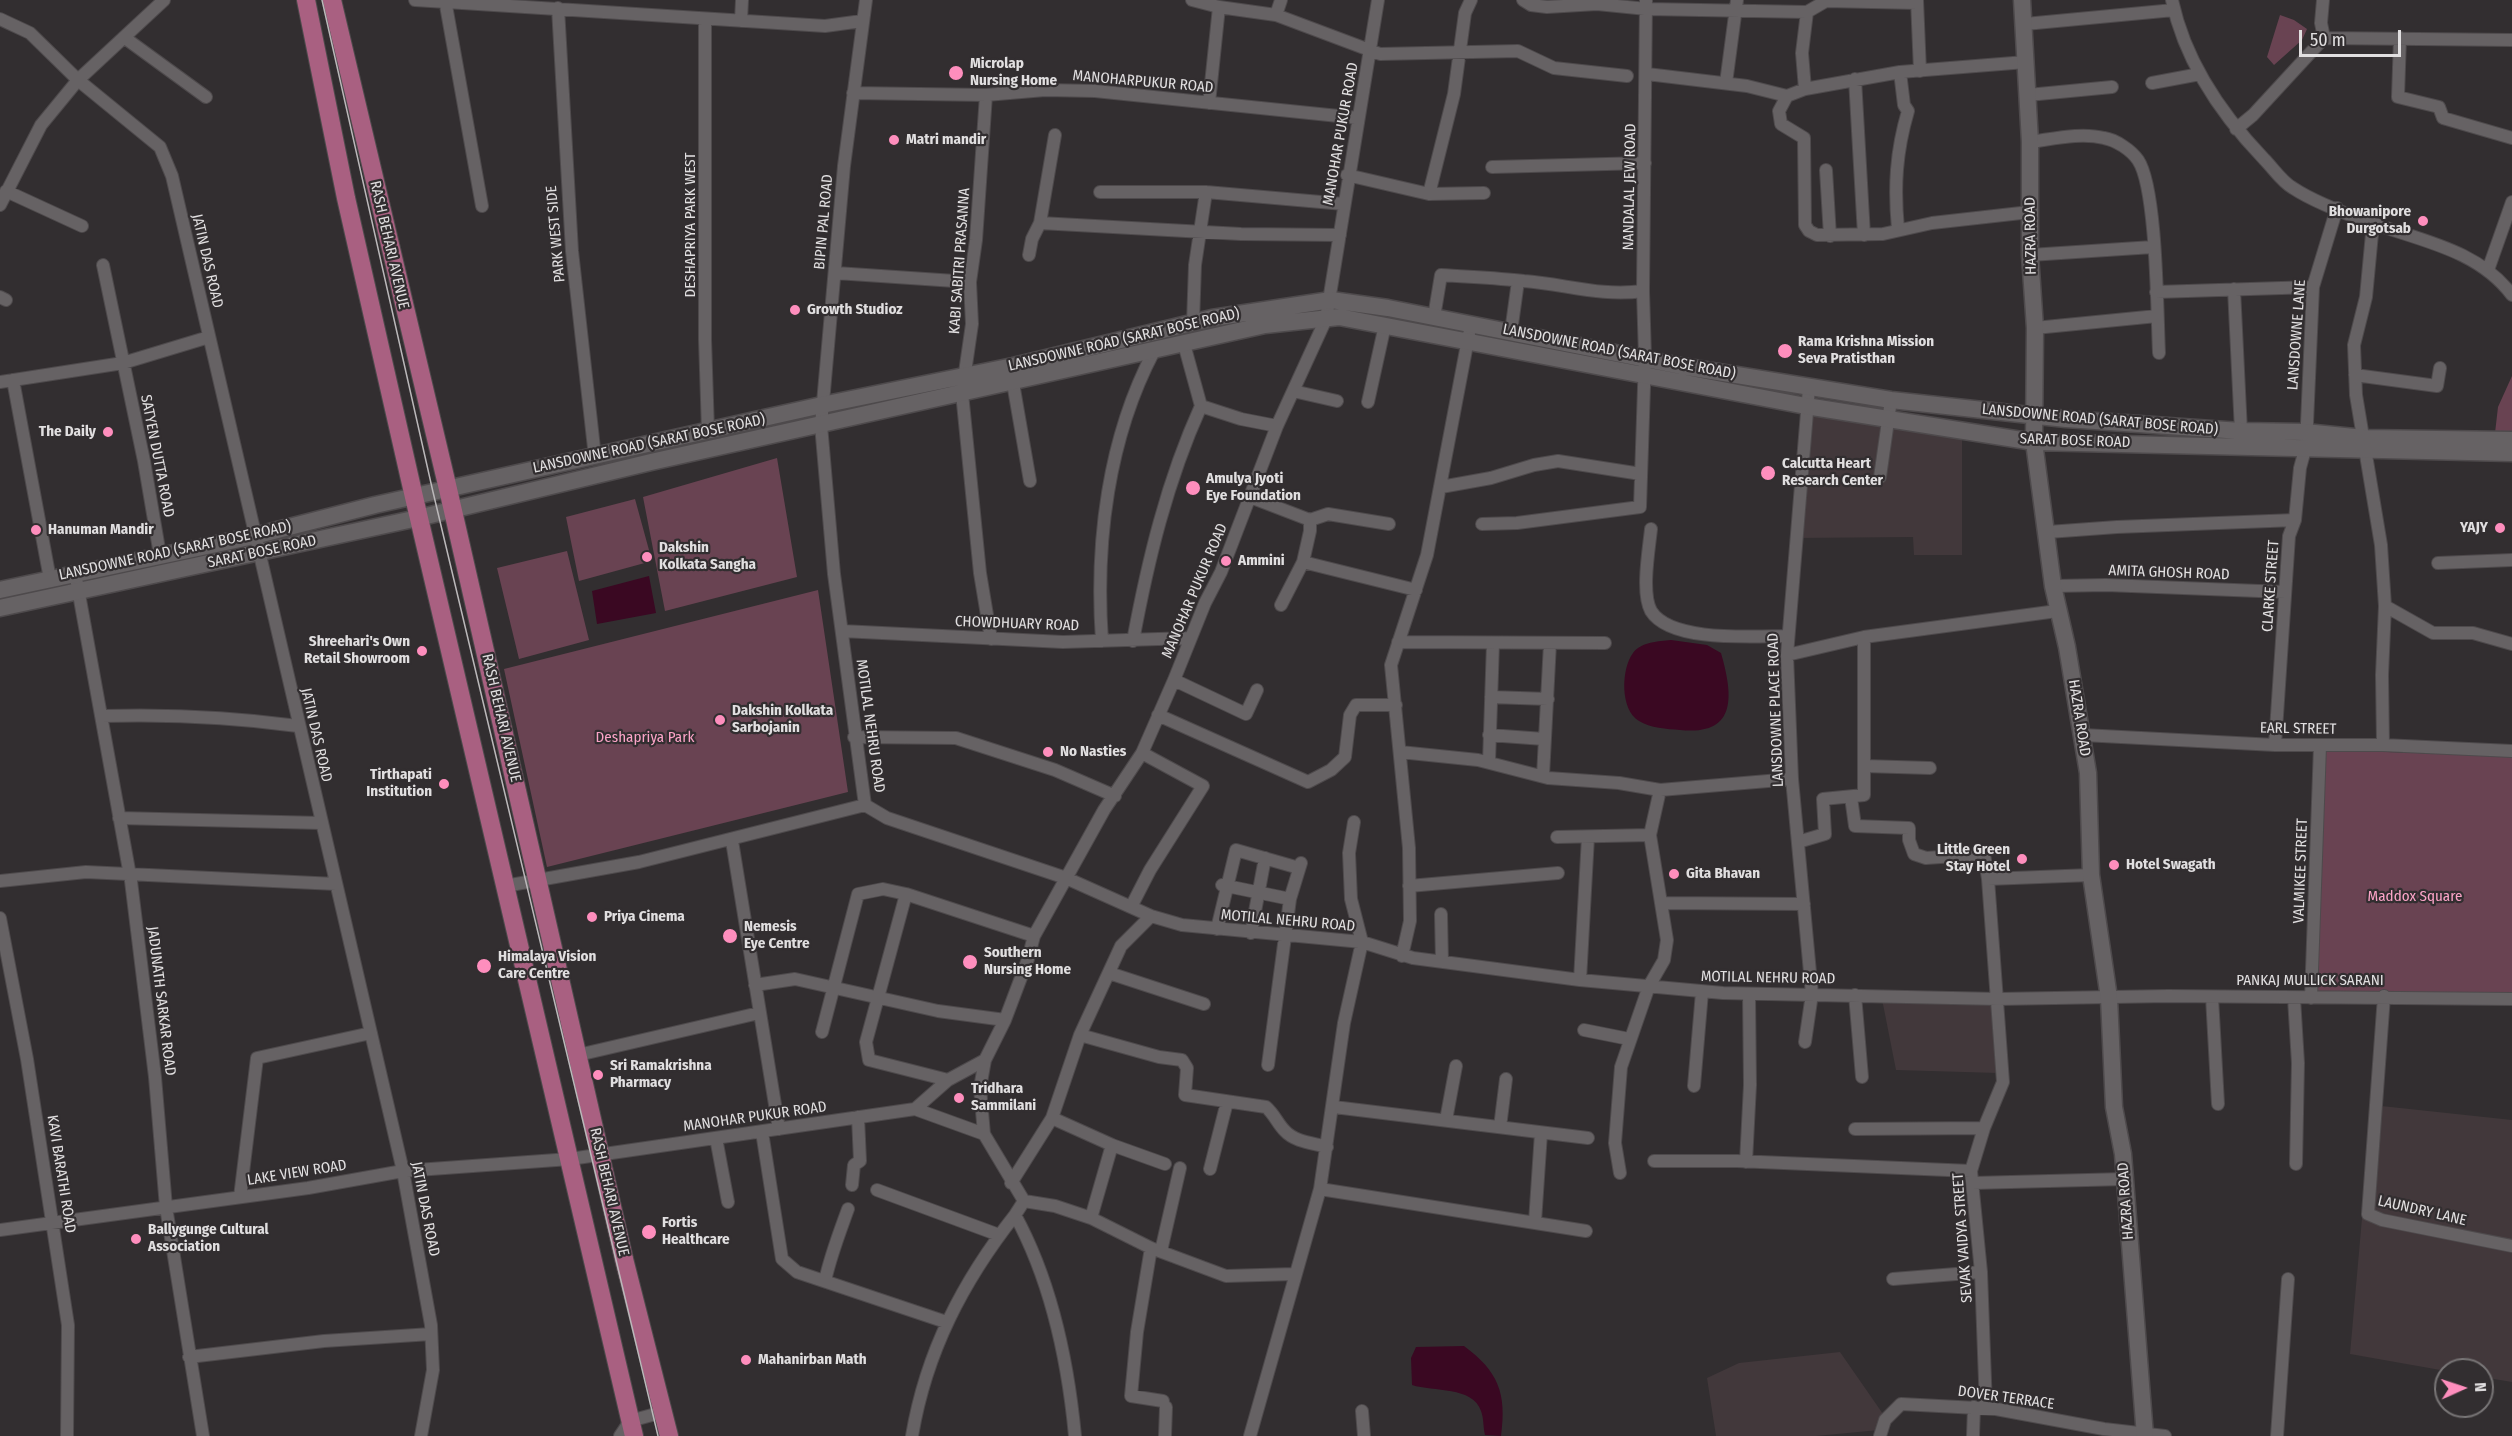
<!DOCTYPE html>
<style>
body{margin:0}
#map{position:relative;width:2512px;height:1436px;overflow:hidden;background:#322e30;font-family:"Fira Sans Condensed",sans-serif}
canvas{display:block}
.north{position:absolute;left:2434px;top:1358px;width:60px;height:60px;box-sizing:border-box;background:#322e30;border:2px solid #787576;border-radius:50%;rotate:87deg;font-size:16px;font-weight:700;line-height:24px;text-align:center;color:#e1dfe0}
.north::after{content:'';display:block;margin:auto;width:21px;height:27px;background:#fe8ebd;clip-path:polygon(50% 0,100% 100%,50% 72%,0 100%)}
.scale{position:absolute;left:2299px;top:30px;width:102px;height:27px;box-sizing:border-box;border:3px solid #e1dfe0;border-top:0;padding-left:8px;font-size:18px;line-height:21px;white-space:nowrap;color:#e1dfe0;-webkit-text-stroke:4px #322e30;paint-order:stroke}
</style>
<div id="map">
<canvas width="2512" height="1436"></canvas>
<div class="north">N</div>
<div class="scale">50 m</div>
</div>
<script>
const context = document.querySelector('canvas').getContext('2d');
context.lineJoin = 'round';
function paint(path, color) { context.fillStyle = color; context.fill(path, 'evenodd'); }
function stroke(path, color, width, dash) { context.strokeStyle = color; context.lineWidth = width; context.lineCap = dash ? 'butt' : 'round'; context.setLineDash(dash || []); context.stroke(path); }
function drawText(font, color, halo, rows, align = 'center') {
  context.font = font + ' "Fira Sans Condensed",sans-serif'; context.lineWidth = 4.5; context.setLineDash([]); context.textBaseline = 'middle'; context.strokeStyle = halo; context.fillStyle = color; for (const [text, x, y, turn = 0] of rows) {
    context.save(); context.translate(x, y); context.rotate((+turn || 0) * Math.PI / 180); context.textAlign = isNaN(turn) ? turn : align; if (halo) context.strokeText(text, 0, 0); context.fillText(text, 0, 0); context.restore();
  }
}
paint(new Path2D(`
 M 1807,401 L 1962,426 L 1962,555 L 1914,555 L 1913,537 L 1794,538 Z
 M 1882,999 L 1997,1003 L 1998,1073 L 1896,1070 Z
 M 2372,1105 L 2512,1120 L 2512,1382 L 2482,1377 L 2482,1370 L 2446,1371 L 2350,1354 Z
 M 1840,1352 L 1883,1414 L 1879,1430 L 1816,1436 L 1716,1436 L 1707,1378 L 1739,1363 Z`), '#42383b');
paint(new Path2D(`
 M 2280,15 L 2294,20 L 2307,29 L 2302,40 L 2274,65 L 2267,57 Z
 M 2512,376 L 2512,434 L 2495,433 L 2498,407 Z
 M 777,458 L 797,577 L 665,611 L 643,497 Z
 M 635,499 L 652,561 L 579,581 L 566,517 Z
 M 567,551 L 589,640 L 519,659 L 497,568 Z
 M 818,590 L 848,792 L 547,867 L 504,669 Z
 M 2325,750 L 2512,756 L 2512,994 L 2315,995 Z`), '#694352');
paint(new Path2D(`
 M 649,576 L 656,613 L 597,624 L 592,591 Z
 M 1671,640 L 1707,645 L 1721,653 C 1733,695 1738,736 1680,730 C 1667,729 1650,728 1639,721 C 1620,710 1621,669 1633,653 C 1641,642 1659,641 1671,640 Z
 M 1464,1346 C 1498,1371 1507,1393 1501,1436 L 1485,1435 C 1483,1427 1484,1419 1481,1411 C 1473,1386 1433,1392 1412,1385 L 1411,1358 L 1416,1347 Z`), '#3a0822');
const minor = new Path2D(`
 M 415,0 L 825,26 L 862,21
 M 445,0 L 482,206
 M 866,0 L 844,166 L 821,425 L 834,574 L 865,805 L 887,818 L 1066,878 L 1151,916 L 1182,925 L 1362,942 L 1413,958 L 1580,980 L 1723,993 L 1998,999 L 2168,996 L 2512,999
 M 1192,0 L 1219,7 L 1209,103
 M 1523,0 L 1531,5 L 1547,7 L 1597,4 L 1647,9 L 1807,12 L 1826,1 L 1917,3
 M 1917,0 L 1920,71
 M 2172,0 C 2185,62 2221,114 2264,159 C 2273,168 2282,182 2293,188 C 2314,202 2349,215 2372,223 C 2422,241 2478,250 2512,295
 M 2323,0 L 2321,23 L 2324,38
 M 1219,7 L 1276,15 L 1380,54 L 1518,51 L 1554,68 L 1627,76
 M 558,8 L 572,251 L 595,457
 M 1276,15 L 1281,0
 M 0,19 L 30,33 L 78,80 L 160,147 L 172,176 L 403,1171 L 431,1325 L 433,1370 L 421,1436
 M 705,19 L 705,339 L 708,431
 M 741,21 L 742,0
 M 2025,24 L 2174,10
 M 125,38 L 206,97
 M 2400,38 L 2398,97 L 2439,107 L 2443,118 L 2512,138
 M 2026,62 L 1900,72 L 1805,89 L 1787,96 L 1779,111 L 1781,124 L 1804,138 L 1805,225 L 1809,231 L 1817,235 L 1883,234 L 1932,223 L 2030,212
 M 1647,74 L 1747,86 L 1787,96
 M 1855,79 L 1864,235
 M 1726,83 L 1737,0
 M 2152,83 L 2200,74
 M 1805,89 L 1802,53 L 1807,12
 M 853,93 L 986,95 L 1045,90 L 1095,91 L 1358,118
 M 986,95 L 976,240 L 970,282 L 972,324 L 962,393 L 980,573 L 991,639
 M 2028,95 L 2112,87
 M 2236,129 L 2253,115 L 2324,38 L 2512,40
 M 2030,142 C 2053,139 2081,132 2104,138 C 2116,140 2131,150 2138,160 C 2157,188 2157,313 2159,353
 M 1492,167 L 1645,163
 M 1826,170 L 1830,236
 M 1347,175 L 1429,194 L 1484,193
 M 6,191 L 82,226
 M 1100,192 L 1206,192 L 1344,204
 M 1429,194 L 1454,94 L 1465,13 L 1471,0
 M 0,205 L 41,125 L 78,80 L 164,0
 M 1040,223 L 1241,234 L 1340,235
 M 2373,223 L 2366,297 L 2354,345 L 2356,395 L 2381,545 L 2385,606 L 2382,675 L 2383,745
 M 1898,229 C 1894,187 1896,152 1908,111 L 1904,105 L 1900,72
 M 1029,255 L 1032,239 L 1040,223 L 1055,135
 M 2030,255 L 2153,247
 M 103,265 L 144,461 L 160,555
 M 2488,270 L 2512,202
 M 836,273 L 970,282
 M 2234,289 L 2241,431
 M 2156,292 L 2313,287
 M 0,297 L 6,300
 M 1434,317 L 1441,275 C 1468,277 1496,278 1524,281 C 1565,284 1601,297 1643,291
 M 1193,323 L 1195,265 L 1206,192
 M 2035,328 L 2157,316
 M 1511,332 L 1518,281
 M 1184,344 L 1201,406 L 1241,419 L 1277,426
 M 2355,375 L 2437,386 L 2440,368
 M 13,380 L 50,579
 M 0,382 L 123,363 L 209,337
 M 1013,383 L 1030,481
 M 1293,391 L 1337,401
 M 1368,402 L 1385,325
 M 1880,477 L 1891,400
 M 1441,487 L 1491,478 L 1534,465 L 1558,461 L 1641,474
 M 1250,497 L 1310,520 L 1310,531 L 1303,562 L 1416,590
 M 1310,520 L 1328,514 L 1389,524
 M 1482,524 L 1517,523 L 1640,507 L 1645,357 L 1643,291 L 1646,0
 M 1651,529 C 1649,549 1641,593 1651,611 C 1671,643 1755,636 1788,636
 M 2048,532 L 2117,527 L 2295,520
 M 2438,563 L 2512,560
 M 77,583 L 131,881 L 155,1077 L 166,1207 L 203,1436
 M 2053,586 L 2106,585 L 2285,592
 M 1281,605 L 1303,562
 M 2385,606 L 2433,633 L 2473,633 L 2512,644
 M 842,631 L 1063,642 L 1190,638
 M 1102,641 C 1095,543 1108,438 1154,351
 M 1133,641 C 1148,560 1167,481 1201,406
 M 1398,642 L 1605,643
 M 1787,655 L 1864,637 L 2057,611
 M 1174,680 L 1246,714 L 1257,690
 M 1491,697 L 1548,699
 M 1158,715 L 1308,782 L 1331,770 L 1345,757 L 1350,715 L 1356,705 L 1396,705
 M 101,716 C 167,714 233,717 298,726
 M 1489,735 L 1544,739
 M 2083,735 L 2275,745 L 2383,745 L 2512,751
 M 854,737 L 956,738 L 1055,770 L 1115,796
 M 2275,745 L 2289,536 L 2295,520 L 2300,468 L 2306,446 L 2313,287 L 2337,208
 M 1400,752 L 1478,760 L 1548,778 L 1619,783 L 1660,790 L 1792,779
 M 1489,762 L 1493,643
 M 1864,766 L 1930,768
 M 1543,776 L 1550,643
 M 1851,797 L 1855,826 L 1909,828 L 1909,840 L 1914,854 L 1926,858 L 1984,854 L 1988,879
 M 119,818 L 321,823
 M 1557,837 L 1650,835
 M 732,841 L 779,1129
 M 1798,842 L 1825,834 L 1823,799 L 1864,795 L 1864,637
 M 0,881 L 86,872 L 336,884
 M 1222,885 L 1290,899
 M 505,886 L 639,862 L 865,805
 M 1409,886 L 1558,873
 M 906,894 L 1034,936
 M 1662,903 L 1804,904
 M 1131,907 L 1150,870 L 1203,786 L 1142,753
 M 1441,914 L 1442,962
 M 0,918 L 27,1059 L 68,1325 L 67,1436
 M 1217,929 L 1236,850 L 1299,868
 M 1251,933 L 1265,858
 M 1402,956 L 1410,921 L 1409,848 L 1391,665 L 1427,555 L 1469,334
 M 1109,973 L 1204,1004
 M 1580,980 L 1588,837
 M 755,985 L 795,979 L 938,1011 L 1005,1020
 M 1855,995 L 1862,1077
 M 2384,996 L 2368,1214 L 2382,1220 L 2512,1246
 M 2212,997 L 2218,1104
 M 2294,998 L 2298,1063 L 2296,1164
 M 2311,998 L 2320,746
 M 1584,1030 L 1629,1039
 M 822,1032 L 858,894 L 883,889 L 906,894 L 866,1042 L 869,1060 L 948,1080
 M 1080,1035 L 1159,1057 L 1182,1060 L 1187,1068 L 1185,1095 L 1266,1107 C 1275,1115 1277,1123 1285,1131 C 1295,1142 1313,1143 1327,1147
 M 1805,1042 L 1812,994 L 1792,779 L 1787,655 L 1809,388
 M 578,1055 L 759,1013
 M 1268,1065 L 1290,899 L 1301,863
 M 1694,1086 L 1702,992
 M 1334,1107 L 1588,1138
 M 915,1109 L 948,1080 L 985,1060
 M 1052,1118 L 1112,1145 L 1165,1164
 M 1446,1120 L 1456,1066
 M 1500,1127 L 1506,1079
 M 1855,1129 L 1984,1128
 M 762,1132 L 782,1259 L 797,1272 L 946,1322
 M 984,1134 L 980,1088 L 985,1060 L 1005,1020 L 1028,959 L 1034,936 L 1104,810 L 1142,753 L 1174,680 L 1205,603 L 1221,572 L 1277,426 L 1326,319 L 1378,0
 M 716,1138 L 728,1202
 M 1654,1161 L 1737,1161 L 1971,1171
 M 1746,1162 L 1750,1085 L 1749,994
 M 1210,1169 L 1227,1102
 M 1620,1173 L 1615,1143 L 1621,1067 L 1649,986 L 1664,960 L 1667,940 L 1650,835 L 1660,790
 M 1011,1183 L 1052,1118 L 1080,1035 L 1121,946 L 1151,916
 M 1973,1183 L 2125,1179
 M 852,1185 L 854,1165 L 860,1161 L 858,1117
 M 1320,1189 L 1586,1231
 M 877,1190 L 999,1235
 M 240,1197 L 257,1058 L 371,1033
 M 1024,1201 L 1055,1206 L 1091,1218 L 1151,1248 L 1226,1276 L 1294,1274
 M 1091,1218 L 1112,1145
 M 1535,1222 L 1541,1133
 M 0,1230 L 308,1188 L 403,1171 L 570,1159 L 915,1109 L 984,1134 L 1024,1201 L 1015,1215 C 1051,1281 1068,1362 1075,1436
 M 1151,1248 L 1137,1332 L 1131,1396 L 1163,1401
 M 1161,1251 L 1180,1168
 M 1893,1279 L 1981,1272
 M 825,1281 C 830,1257 839,1234 848,1209
 M 189,1357 L 324,1341 L 431,1334
 M 1986,1408 L 1981,1272 L 1971,1171 L 1984,1128 L 2003,1082 L 1988,879 L 2091,875
 M 1362,1411 L 1364,1436
 M 620,1436 L 630,1421 L 663,1412
 M 912,1436 C 926,1352 963,1281 1015,1215
 M 1165,1436 L 1166,1407
 M 1250,1436 L 1320,1189 L 1344,1023 L 1362,942 L 1351,899 L 1349,853 L 1354,822
 M 1880,1436 L 1885,1420 L 1901,1404 L 1996,1409 L 2104,1429 L 2165,1436
 M 1973,1436 L 1974,1407
 M 2277,1436 L 2288,1279`);
const secondary = new Path2D(`
 M 2022,0 L 2030,142 L 2030,255 L 2035,328 L 2034,442 L 2053,586 L 2067,647 L 2088,773 L 2091,875 L 2109,998 L 2114,1107 L 2123,1154 L 2145,1436
 M 0,590 L 254,536 L 375,505 L 822,405 L 1013,366 L 1212,318 L 1331,300 L 1388,308 L 1681,366 L 1891,400 L 2066,419 L 2241,431 L 2305,432 L 2364,438 L 2512,440
 M 0,608 L 418,518 L 651,462 L 1265,325 L 1339,317 L 1806,406 L 2034,442 L 2512,453`);
const primary = new Path2D(`
 M 306,0 L 346,198 L 414,497 L 634,1436
 M 332,0 L 448,489 L 624,1259 L 669,1436`);
stroke(minor, '#4e4a4c', 14);
stroke(secondary, '#4e4a4c', 19);
stroke(primary, '#4e4a4c', 20);
stroke(minor, '#666264', 12);
stroke(secondary, '#666264', 16);
stroke(primary, '#a96081', 18);
stroke(new Path2D(`
 M 322,0 L 433,492 L 658,1436`), '#bbb8ba', 1.5);
for (const [x, y, r, color] of [
 [956,73,8,"#fe8ebd"],
 [894,140,6,"#fe8ebd"],
 [2423,221,6,"#fe8ebd"],
 [795,310,6,"#fe8ebd"],
 [1785,351,8,"#fe8ebd"],
 [108,432,6,"#fe8ebd"],
 [1768,473,8,"#fe8ebd"],
 [1193,488,8,"#fe8ebd"],
 [2500,528,6,"#fe8ebd"],
 [36,530,6,"#fe8ebd"],
 [647,557,6,"#fe8ebd"],
 [1226,561,6,"#fe8ebd"],
 [422,651,6,"#fe8ebd"],
 [720,720,6,"#fe8ebd"],
 [1048,752,6,"#fe8ebd"],
 [444,784,6,"#fe8ebd"],
 [2022,859,6,"#fe8ebd"],
 [2114,865,6,"#fe8ebd"],
 [1674,874,6,"#fe8ebd"],
 [592,917,6,"#fe8ebd"],
 [730,936,8,"#fe8ebd"],
 [970,962,8,"#fe8ebd"],
 [484,966,8,"#fe8ebd"],
 [598,1075,6,"#fe8ebd"],
 [959,1098,6,"#fe8ebd"],
 [649,1232,8,"#fe8ebd"],
 [136,1239,6,"#fe8ebd"],
 [746,1360,6,"#fe8ebd"]
]) { const dot = new Path2D(); dot.arc(x, y, r, 0, 2 * Math.PI); context.fillStyle = color; context.fill(dot); stroke(dot, '#322e30', 2); }
drawText('bold 15px', '#e1dfe0', '#322e30', [
 ["Microlap",970,64],
 ["Nursing Home",970,81],
 ["Matri mandir",906,140],
 ["Bhowanipore",2411,212,"right"],
 ["Durgotsab",2411,229,"right"],
 ["Growth Studioz",807,310],
 ["Rama Krishna Mission",1798,342],
 ["Seva Pratisthan",1798,359],
 ["The Daily",96,432,"right"],
 ["Calcutta Heart",1782,464],
 ["Research Center",1782,481],
 ["Amulya Jyoti",1206,479],
 ["Eye Foundation",1206,496],
 ["YAJY",2488,528,"right"],
 ["Hanuman Mandir",48,530],
 ["Dakshin",659,548],
 ["Kolkata Sangha",659,565],
 ["Ammini",1238,561],
 ["Shreehari's Own",410,642,"right"],
 ["Retail Showroom",410,659,"right"],
 ["Dakshin Kolkata",732,711],
 ["Sarbojanin",732,728],
 ["No Nasties",1060,752],
 ["Tirthapati",432,775,"right"],
 ["Institution",432,792,"right"],
 ["Little Green",2010,850,"right"],
 ["Stay Hotel",2010,867,"right"],
 ["Hotel Swagath",2126,865],
 ["Gita Bhavan",1686,874],
 ["Priya Cinema",604,917],
 ["Nemesis",744,927],
 ["Eye Centre",744,944],
 ["Southern",984,953],
 ["Nursing Home",984,970],
 ["Himalaya Vision",498,957],
 ["Care Centre",498,974],
 ["Sri Ramakrishna",610,1066],
 ["Pharmacy",610,1083],
 ["Tridhara",971,1089],
 ["Sammilani",971,1106],
 ["Fortis",662,1223],
 ["Healthcare",662,1240],
 ["Ballygunge Cultural",148,1230],
 ["Association",148,1247],
 ["Mahanirban Math",758,1360]
], 'left');
drawText('15px', '#e1dfe0', '#322e30', [
 ["MANOHARPUKUR ROAD",1143,82,5],
 ["MANOHAR PUKUR ROAD",1341,134,-80],
 ["NANDALAL JEW ROAD",1630,187,-89],
 ["BIPIN PAL ROAD",824,222,-85],
 ["DESHAPRIYA PARK WEST",691,225,-90],
 ["PARK WEST SIDE",556,234,-95],
 ["HAZRA ROAD",2031,236,-91],
 ["RASH BEHARI AVENUE",389,245,77],
 ["JATIN DAS ROAD",207,261,77],
 ["KABI SABITRI PRASANNA",960,261,-86],
 ["LANSDOWNE LANE",2297,335,-86],
 ["LANSDOWNE ROAD (SARAT BOSE ROAD)",1124,340,-13],
 ["LANSDOWNE ROAD (SARAT BOSE ROAD)",1619,352,11],
 ["LANSDOWNE ROAD (SARAT BOSE ROAD)",2100,420,5],
 ["SARAT BOSE ROAD",2075,441,2],
 ["LANSDOWNE ROAD (SARAT BOSE ROAD)",649,444,-12],
 ["SATYEN DUTTA ROAD",157,456,79],
 ["LANSDOWNE ROAD (SARAT BOSE ROAD)",175,551,-12],
 ["SARAT BOSE ROAD",262,552,-12],
 ["AMITA GHOSH ROAD",2169,573,2],
 ["CLARKE STREET",2271,586,-86],
 ["MANOHAR PUKUR ROAD",1195,591,-67],
 ["CHOWDHUARY ROAD",1017,624,2],
 ["LANSDOWNE PLACE ROAD",1776,710,-92],
 ["RASH BEHARI AVENUE",501,718,77],
 ["HAZRA ROAD",2079,718,81],
 ["MOTILAL NEHRU ROAD",870,726,82],
 ["EARL STREET",2298,729,1],
 ["JATIN DAS ROAD",316,735,77],
 ["VALMIKEE STREET",2301,871,-88],
 ["MOTILAL NEHRU ROAD",1288,921,5],
 ["MOTILAL NEHRU ROAD",1768,978,1],
 ["PANKAJ MULLICK SARANI",2310,981],
 ["JADUNATH SARKAR ROAD",161,1001,83],
 ["MANOHAR PUKUR ROAD",755,1117,-8],
 ["LAKE VIEW ROAD",297,1173,-9],
 ["KAVI BARATHI ROAD",61,1174,81],
 ["RASH BEHARI AVENUE",609,1192,77],
 ["HAZRA ROAD",2126,1201,-94],
 ["JATIN DAS ROAD",425,1209,79],
 ["LAUNDRY LANE",2422,1211,13],
 ["SEVAK VAIDYA STREET",1963,1238,-94],
 ["DOVER TERRACE",2006,1398,8]
]);
drawText('15px', '#fca4c8', '#322e30', [
 ["Deshapriya Park",645,738],
 ["Maddox Square",2415,897]
]);
</script>
